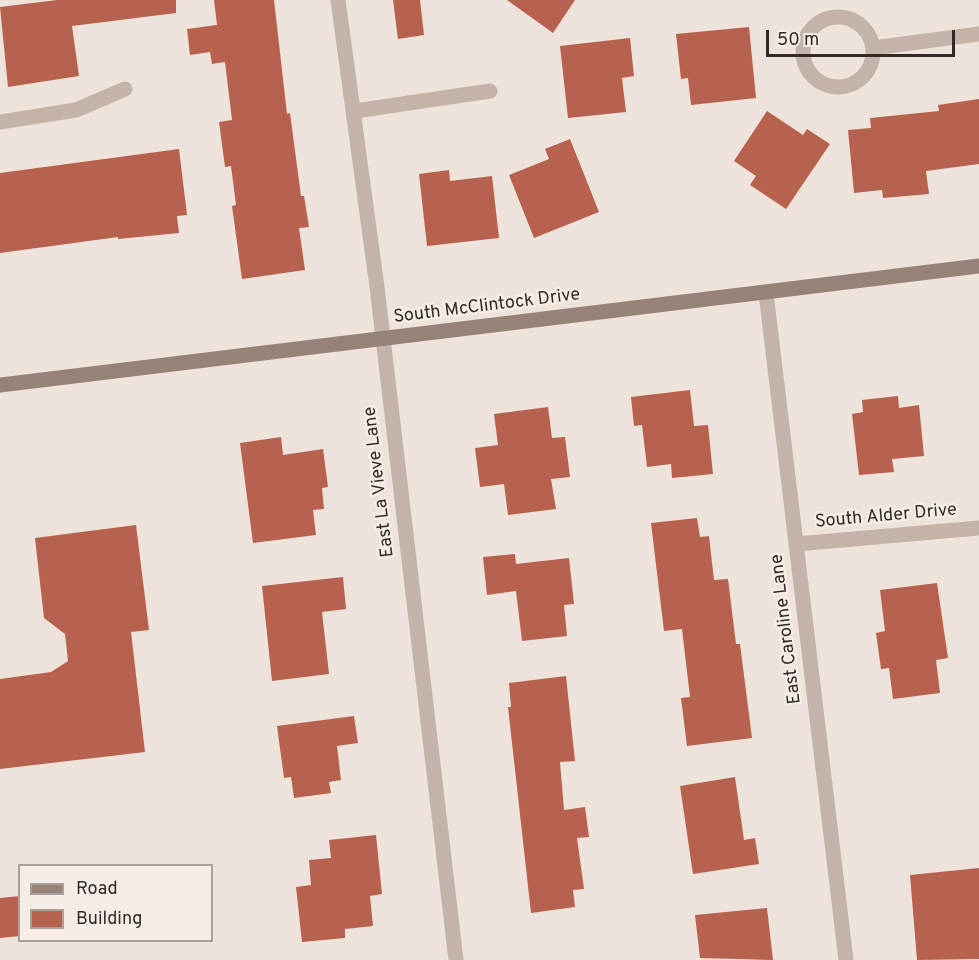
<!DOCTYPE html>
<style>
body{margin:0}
#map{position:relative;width:979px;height:960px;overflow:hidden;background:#eee3da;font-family:Overpass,sans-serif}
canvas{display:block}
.legend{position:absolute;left:18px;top:864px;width:195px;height:78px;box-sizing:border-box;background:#f6eee6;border:2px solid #a8a09a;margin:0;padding:8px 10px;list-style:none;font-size:18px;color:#322a27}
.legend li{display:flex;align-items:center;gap:12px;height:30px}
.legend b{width:30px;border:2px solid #a8a09a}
.scale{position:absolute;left:766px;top:30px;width:189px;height:27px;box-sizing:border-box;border:3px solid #322a27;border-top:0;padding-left:8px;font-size:18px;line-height:21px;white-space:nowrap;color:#322a27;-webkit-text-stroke:4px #f6eee6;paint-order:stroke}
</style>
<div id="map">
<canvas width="979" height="960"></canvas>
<ul class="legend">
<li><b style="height:8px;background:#97827a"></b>Road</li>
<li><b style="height:16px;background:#b7614f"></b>Building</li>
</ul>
<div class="scale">50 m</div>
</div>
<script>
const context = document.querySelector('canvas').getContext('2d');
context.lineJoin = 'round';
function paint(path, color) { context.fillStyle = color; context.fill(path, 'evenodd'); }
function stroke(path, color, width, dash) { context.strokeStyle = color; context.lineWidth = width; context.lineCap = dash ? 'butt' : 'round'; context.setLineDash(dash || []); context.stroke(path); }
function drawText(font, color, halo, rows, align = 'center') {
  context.font = font + ' Overpass,sans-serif'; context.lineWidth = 5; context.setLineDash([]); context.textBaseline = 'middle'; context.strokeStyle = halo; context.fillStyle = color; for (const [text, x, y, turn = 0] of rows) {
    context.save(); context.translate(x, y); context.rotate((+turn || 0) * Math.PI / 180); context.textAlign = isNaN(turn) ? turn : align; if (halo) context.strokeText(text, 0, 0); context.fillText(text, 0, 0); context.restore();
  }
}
paint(new Path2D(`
 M 57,0 L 176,0 L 176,13 L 72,26 L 79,76 L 8,87 L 0,7 Z
 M 214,0 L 274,0 L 287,114 L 290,113 L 301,196 L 304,196 L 309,227 L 299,228 L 305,270 L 242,279 L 232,206 L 236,205 L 231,166 L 225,167 L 219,122 L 232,120 L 225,62 L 212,64 L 210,52 L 190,55 L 187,29 L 217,25 Z
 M 393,0 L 420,0 L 424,35 L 398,39 Z
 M 507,0 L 575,0 L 553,33 Z
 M 749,27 L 756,98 L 691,105 L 688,78 L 681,79 L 676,34 Z
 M 630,38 L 634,76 L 622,78 L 626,112 L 568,118 L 560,46 Z
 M 979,99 L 979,164 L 926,171 L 929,194 L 883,198 L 882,190 L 854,193 L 848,130 L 871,128 L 870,118 L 939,111 L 938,105 Z
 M 767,111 L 803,135 L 807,129 L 830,144 L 786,209 L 750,185 L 756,176 L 734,161 Z
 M 570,139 L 599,212 L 534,238 L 509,175 L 549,159 L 545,149 Z
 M 179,149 L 187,215 L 177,216 L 179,233 L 118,239 L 118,237 L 0,253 L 0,173 Z
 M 449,170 L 450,181 L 492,176 L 499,238 L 427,246 L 419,174 Z
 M 690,390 L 694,426 L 708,425 L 713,474 L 672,478 L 671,464 L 647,467 L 642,425 L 634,426 L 631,397 Z
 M 898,396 L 899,408 L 919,405 L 924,456 L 892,459 L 894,472 L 859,475 L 852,414 L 863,412 L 862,400 Z
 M 548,407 L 552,438 L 565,437 L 570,477 L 551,479 L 556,509 L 508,515 L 504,484 L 480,487 L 475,448 L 498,445 L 494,414 Z
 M 281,437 L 283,455 L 323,449 L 328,487 L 322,488 L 324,509 L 313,510 L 316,535 L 253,543 L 240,443 Z
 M 697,518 L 700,537 L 709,536 L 714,580 L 728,579 L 736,644 L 740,644 L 752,738 L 687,746 L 681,698 L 690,697 L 682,629 L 664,631 L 651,523 Z
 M 136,525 L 149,630 L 131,632 L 145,752 L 0,769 L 0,679 L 51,672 L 68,661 L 65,634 L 44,618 L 35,538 Z
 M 515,554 L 516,564 L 569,558 L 574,604 L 564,605 L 567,636 L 522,641 L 516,591 L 487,595 L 483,557 Z
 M 343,577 L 346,609 L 322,612 L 329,674 L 272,681 L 262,586 Z
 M 937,583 L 948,658 L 936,660 L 940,693 L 893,699 L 889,668 L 881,669 L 876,633 L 885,631 L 880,590 Z
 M 566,676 L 575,761 L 560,762 L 564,810 L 585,807 L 589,837 L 577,838 L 584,889 L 573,890 L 575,907 L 531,913 L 508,707 L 511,707 L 509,683 Z
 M 354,716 L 358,743 L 337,746 L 341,780 L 329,782 L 331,793 L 294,798 L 291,777 L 284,778 L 277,726 Z
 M 735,777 L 744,840 L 755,838 L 759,864 L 693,874 L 680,786 Z
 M 376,835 L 382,894 L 370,896 L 373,926 L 345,929 L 345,938 L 302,942 L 296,887 L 311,885 L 309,860 L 331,858 L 329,840 Z
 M 979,868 L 979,959 L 917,960 L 910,875 Z
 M 20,896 L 20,936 L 0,938 L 0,898 Z
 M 767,908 L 773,960 L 700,958 L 695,915 Z`), '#b7614f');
stroke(new Path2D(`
 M 338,0 L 377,287 L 456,960
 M803 52a35 35 0 1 1 70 0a35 35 0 1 1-70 0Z
 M 873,48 L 979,34
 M 355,111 L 490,91
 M 0,122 L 76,110 L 125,89
 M 766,293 L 846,960
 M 797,544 L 979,528`), '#c4b3a8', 15);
stroke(new Path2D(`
 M 0,385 L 979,266`), '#97827a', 15);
drawText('18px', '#322a27', '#f6eee6', [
 ["South McClintock Drive",487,307,-7],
 ["East La Vieve Lane",380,482,-97],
 ["South Alder Drive",886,517,-5],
 ["East Caroline Lane",787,629,-97]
]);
</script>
